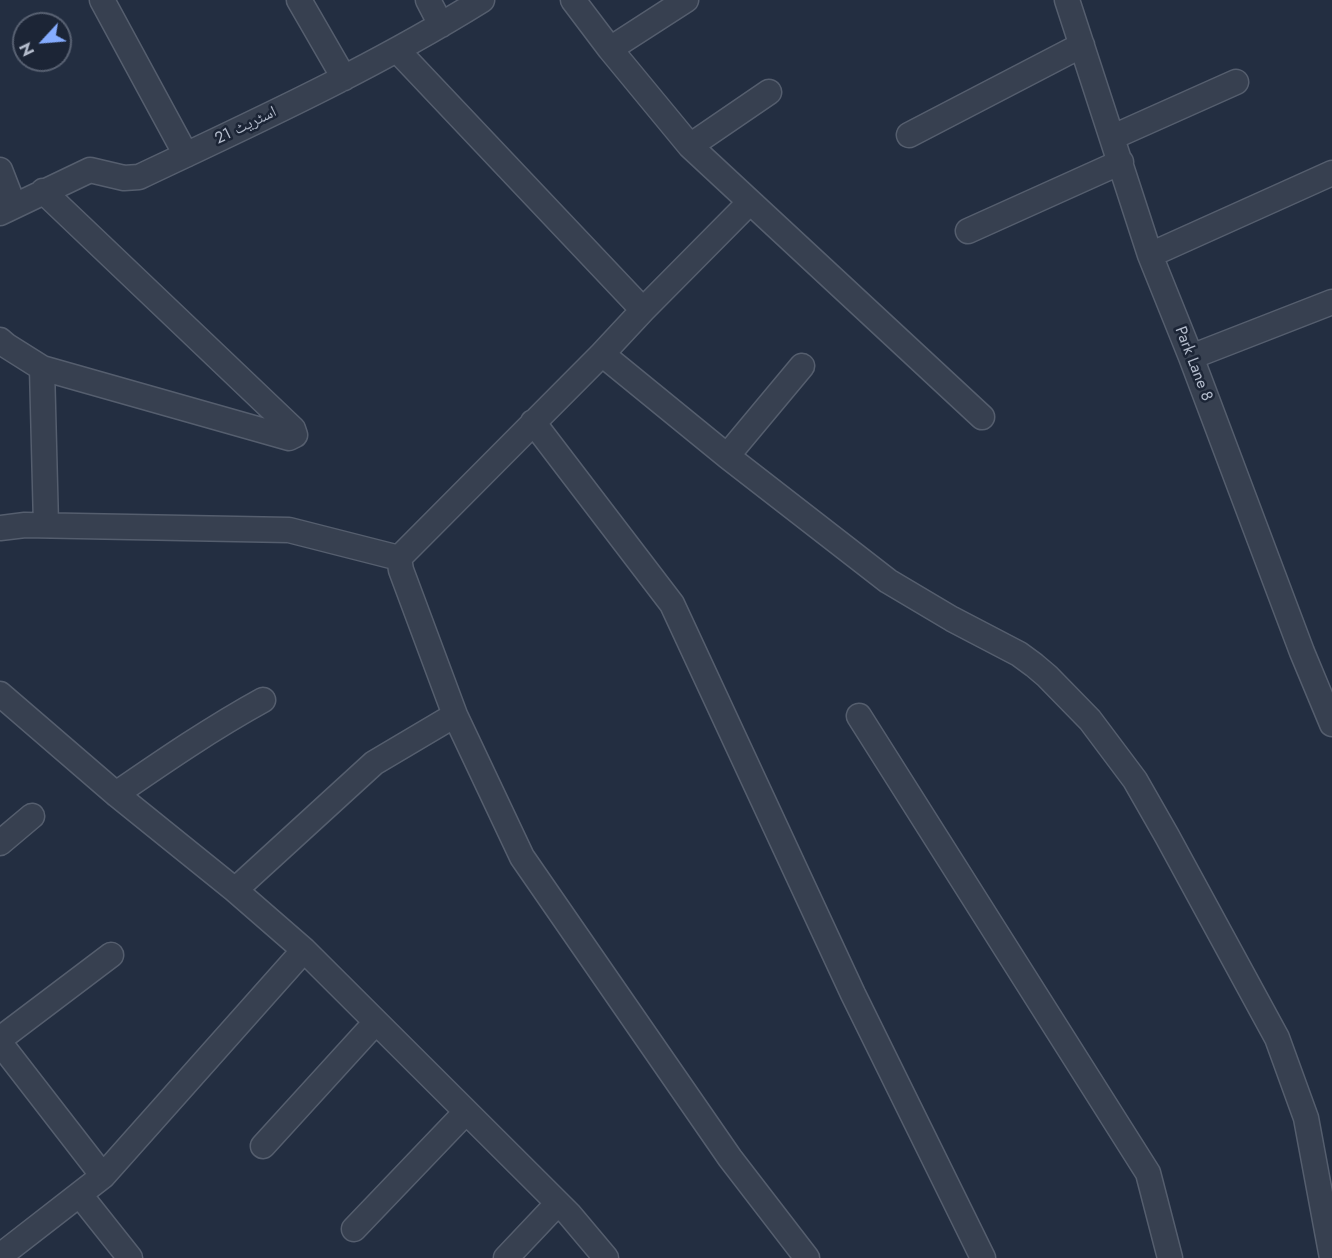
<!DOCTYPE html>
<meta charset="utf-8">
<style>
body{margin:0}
#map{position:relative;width:1332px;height:1258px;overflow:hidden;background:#232e41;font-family:Jost,sans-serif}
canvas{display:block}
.north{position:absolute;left:12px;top:12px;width:60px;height:60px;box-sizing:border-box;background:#1c2536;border:2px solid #586172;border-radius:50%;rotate:244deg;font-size:16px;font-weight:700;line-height:24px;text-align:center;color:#b3bbcb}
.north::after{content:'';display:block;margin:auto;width:21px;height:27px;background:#85acff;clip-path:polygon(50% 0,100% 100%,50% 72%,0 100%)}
</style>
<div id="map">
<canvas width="1332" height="1258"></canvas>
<div class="north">N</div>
</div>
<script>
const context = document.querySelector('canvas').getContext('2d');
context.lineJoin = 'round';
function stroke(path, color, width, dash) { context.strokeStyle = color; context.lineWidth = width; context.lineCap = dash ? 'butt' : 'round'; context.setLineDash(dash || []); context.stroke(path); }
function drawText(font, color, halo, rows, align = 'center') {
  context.font = font + ' Jost,"Noto Naskh Arabic",sans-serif'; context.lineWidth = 5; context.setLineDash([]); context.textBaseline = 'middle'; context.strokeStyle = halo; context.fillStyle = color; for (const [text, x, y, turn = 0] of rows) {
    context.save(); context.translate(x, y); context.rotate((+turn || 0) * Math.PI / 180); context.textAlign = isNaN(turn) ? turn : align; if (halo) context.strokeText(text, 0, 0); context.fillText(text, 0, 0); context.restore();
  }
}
const street = new Path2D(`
 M 102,0 L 186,155
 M 299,0 L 344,78
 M 428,0 L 441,25
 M 573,0 L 610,49 L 690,146 L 982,417
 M 1067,0 L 1150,255 L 1191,357 L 1302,652 L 1332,724
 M 610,49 L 686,0
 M 397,50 L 643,310 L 602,354
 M 909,135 L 1082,45
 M 1113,137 L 1236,82
 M 690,146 L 769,92
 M 0,170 L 14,206
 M 0,213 L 90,170 L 124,178 L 139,177 C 255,122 373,68 482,0
 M 968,231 L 1121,162
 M 1150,255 L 1332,173
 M 643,310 L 749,203
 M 0,340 L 7,346 L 42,368 L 289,438 L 295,435 L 293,429 L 43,191
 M 1191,357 L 1332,302
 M 42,368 L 46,525
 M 533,422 L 672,604 L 853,994 L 983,1258
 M 727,456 L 802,366
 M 0,528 L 25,525 L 289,530 L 399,558
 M 399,558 L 602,354 L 727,456 L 888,581 L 952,619 L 1019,654 L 1034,665 L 1047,676 L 1090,720 L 1135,780 L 1167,836 L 1277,1038 L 1306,1118 L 1332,1258
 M 399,558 L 401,570 L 455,715 L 522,857 L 730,1158 L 807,1258
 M 0,694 L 116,794 L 235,890 L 304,950 L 569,1214 L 606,1258
 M 859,716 L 1148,1173 L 1170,1258
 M 116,794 C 164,761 212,728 263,700
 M 0,843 L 32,816
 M 235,890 L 374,763 L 455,715
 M 0,1039 L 111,955
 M 0,1043 L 103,1176
 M 263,1146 L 376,1022
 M 80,1195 L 130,1258
 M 354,1229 L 466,1112
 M 0,1256 L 103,1176 L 304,950
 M 506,1258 L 558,1203`);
stroke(street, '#555e6e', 27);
stroke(street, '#374050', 24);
drawText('16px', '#b3bbcb', '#1c2536', [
 ["اسٹریٹ 21",246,126,-26],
 ["Park Lane 8",1193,364,69]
]);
</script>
